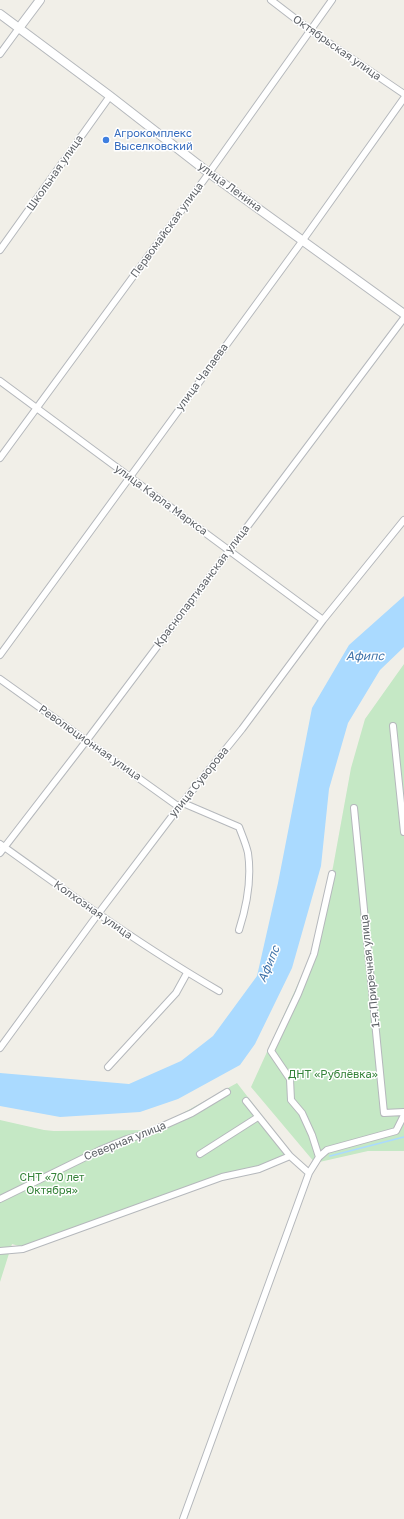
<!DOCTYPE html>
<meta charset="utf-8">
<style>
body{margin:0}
canvas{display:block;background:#f1efe8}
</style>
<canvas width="404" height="1519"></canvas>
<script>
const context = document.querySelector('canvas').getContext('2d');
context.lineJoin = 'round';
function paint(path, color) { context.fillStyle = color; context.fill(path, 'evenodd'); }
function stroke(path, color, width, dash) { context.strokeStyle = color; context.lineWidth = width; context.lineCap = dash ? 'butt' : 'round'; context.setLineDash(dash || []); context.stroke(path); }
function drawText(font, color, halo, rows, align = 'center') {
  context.font = font + ' "Golos Text",sans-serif'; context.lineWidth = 3; context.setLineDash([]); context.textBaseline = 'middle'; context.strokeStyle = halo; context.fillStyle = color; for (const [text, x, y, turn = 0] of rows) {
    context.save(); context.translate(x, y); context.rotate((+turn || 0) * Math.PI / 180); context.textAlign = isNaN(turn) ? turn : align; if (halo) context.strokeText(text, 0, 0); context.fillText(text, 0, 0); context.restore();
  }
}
paint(new Path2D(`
 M 404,664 L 404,1151 L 368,1151 L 315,1163 L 251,1087 L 312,953 L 333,867 L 351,768 L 365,719 Z
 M 237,1083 L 295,1158 L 259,1171 L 210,1183 L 29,1249 L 12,1244 L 0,1282 L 0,1120 L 44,1130 L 54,1131 L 151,1130 L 156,1128 Z`), '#c5e8c5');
paint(new Path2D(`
 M 404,596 L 404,647 L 380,670 L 348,723 L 329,789 L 321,866 L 292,968 L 255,1044 L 240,1065 L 178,1099 L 140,1112 L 60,1117 L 0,1106 L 0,1073 L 129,1084 L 181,1061 L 213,1036 L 257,976 L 278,883 L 312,708 L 349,645 Z`), '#aadaff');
stroke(new Path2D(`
 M 330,1156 L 404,1137`), '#aadaff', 1.5);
const minor = new Path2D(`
 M 271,0 L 310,30 L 404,94
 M 0,54 L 19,28
 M 0,250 L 110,96
 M 0,381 L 323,620
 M 0,458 L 209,173 L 332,0
 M 0,655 L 303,240 L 404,98
 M 0,679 L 179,807
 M 393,726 L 404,832
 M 183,803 L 239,827 C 242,835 246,844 248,853 C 252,880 247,905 239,930
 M 354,808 L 384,1113 L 404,1112
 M 0,844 C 71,895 143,947 219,991
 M 0,853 L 87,740 L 404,318
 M 0,1048 L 98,914 L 179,807 L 242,729 L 323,620 L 404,520
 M 108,1067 L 176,993 L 187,973
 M 246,1101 L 290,1156 L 309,1173
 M 200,1154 L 258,1117
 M 319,1157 L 312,1135 L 302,1113 L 291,1100 L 290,1079 L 271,1051 L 298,994 L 314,954 L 332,874
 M 0,1199 L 100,1150 L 127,1139 L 145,1134 L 192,1113 L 227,1092
 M 0,1251 L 23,1249 L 222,1177 L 259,1169 L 290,1156
 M 183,1519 L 309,1173 L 319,1157 L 327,1150 L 396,1131 L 404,1115`);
const tertiary = new Path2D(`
 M 0,14 L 110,96 L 209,173 L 404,314
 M 19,28 L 40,0`);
stroke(minor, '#b5b8bc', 8);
stroke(tertiary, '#b5b8bc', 10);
stroke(minor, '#fff', 6);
stroke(tertiary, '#fff', 8);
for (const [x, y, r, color] of [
 [106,140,4,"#3f7fe0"]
]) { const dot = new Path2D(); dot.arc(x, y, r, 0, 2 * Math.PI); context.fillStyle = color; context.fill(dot); stroke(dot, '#fff', 1.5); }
drawText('11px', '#5f6368', '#fff', [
 ["Октябрьская улица",337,48,35],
 ["Школьная улица",55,173,-55],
 ["улица Ленина",230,187,36],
 ["Первомайская улица",167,230,-54],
 ["улица Чапаева",202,377,-54],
 ["улица Карла Маркса",161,500,36],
 ["Краснопартизанская улица",202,586,-53],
 ["Революционная улица",90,743,35],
 ["улица Суворова",199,782,-51],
 ["Колхозная улица",93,910,35],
 ["1-я Приречная улица",370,971,-96],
 ["Северная улица",125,1141,-22]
]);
drawText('11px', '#366cbe', '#fff', [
 ["Агрокомплекс",114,134],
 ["Выселковский",114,147]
], 'left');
drawText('11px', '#348238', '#fff', [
 ["ДНТ «Рублёвка»",333,1075],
 ["СНТ «70 лет",52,1178],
 ["Октября»",52,1191]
]);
drawText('italic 12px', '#4174aa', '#fff', [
 ["Афипс",365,656],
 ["Афипс",269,964,-67]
]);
</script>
